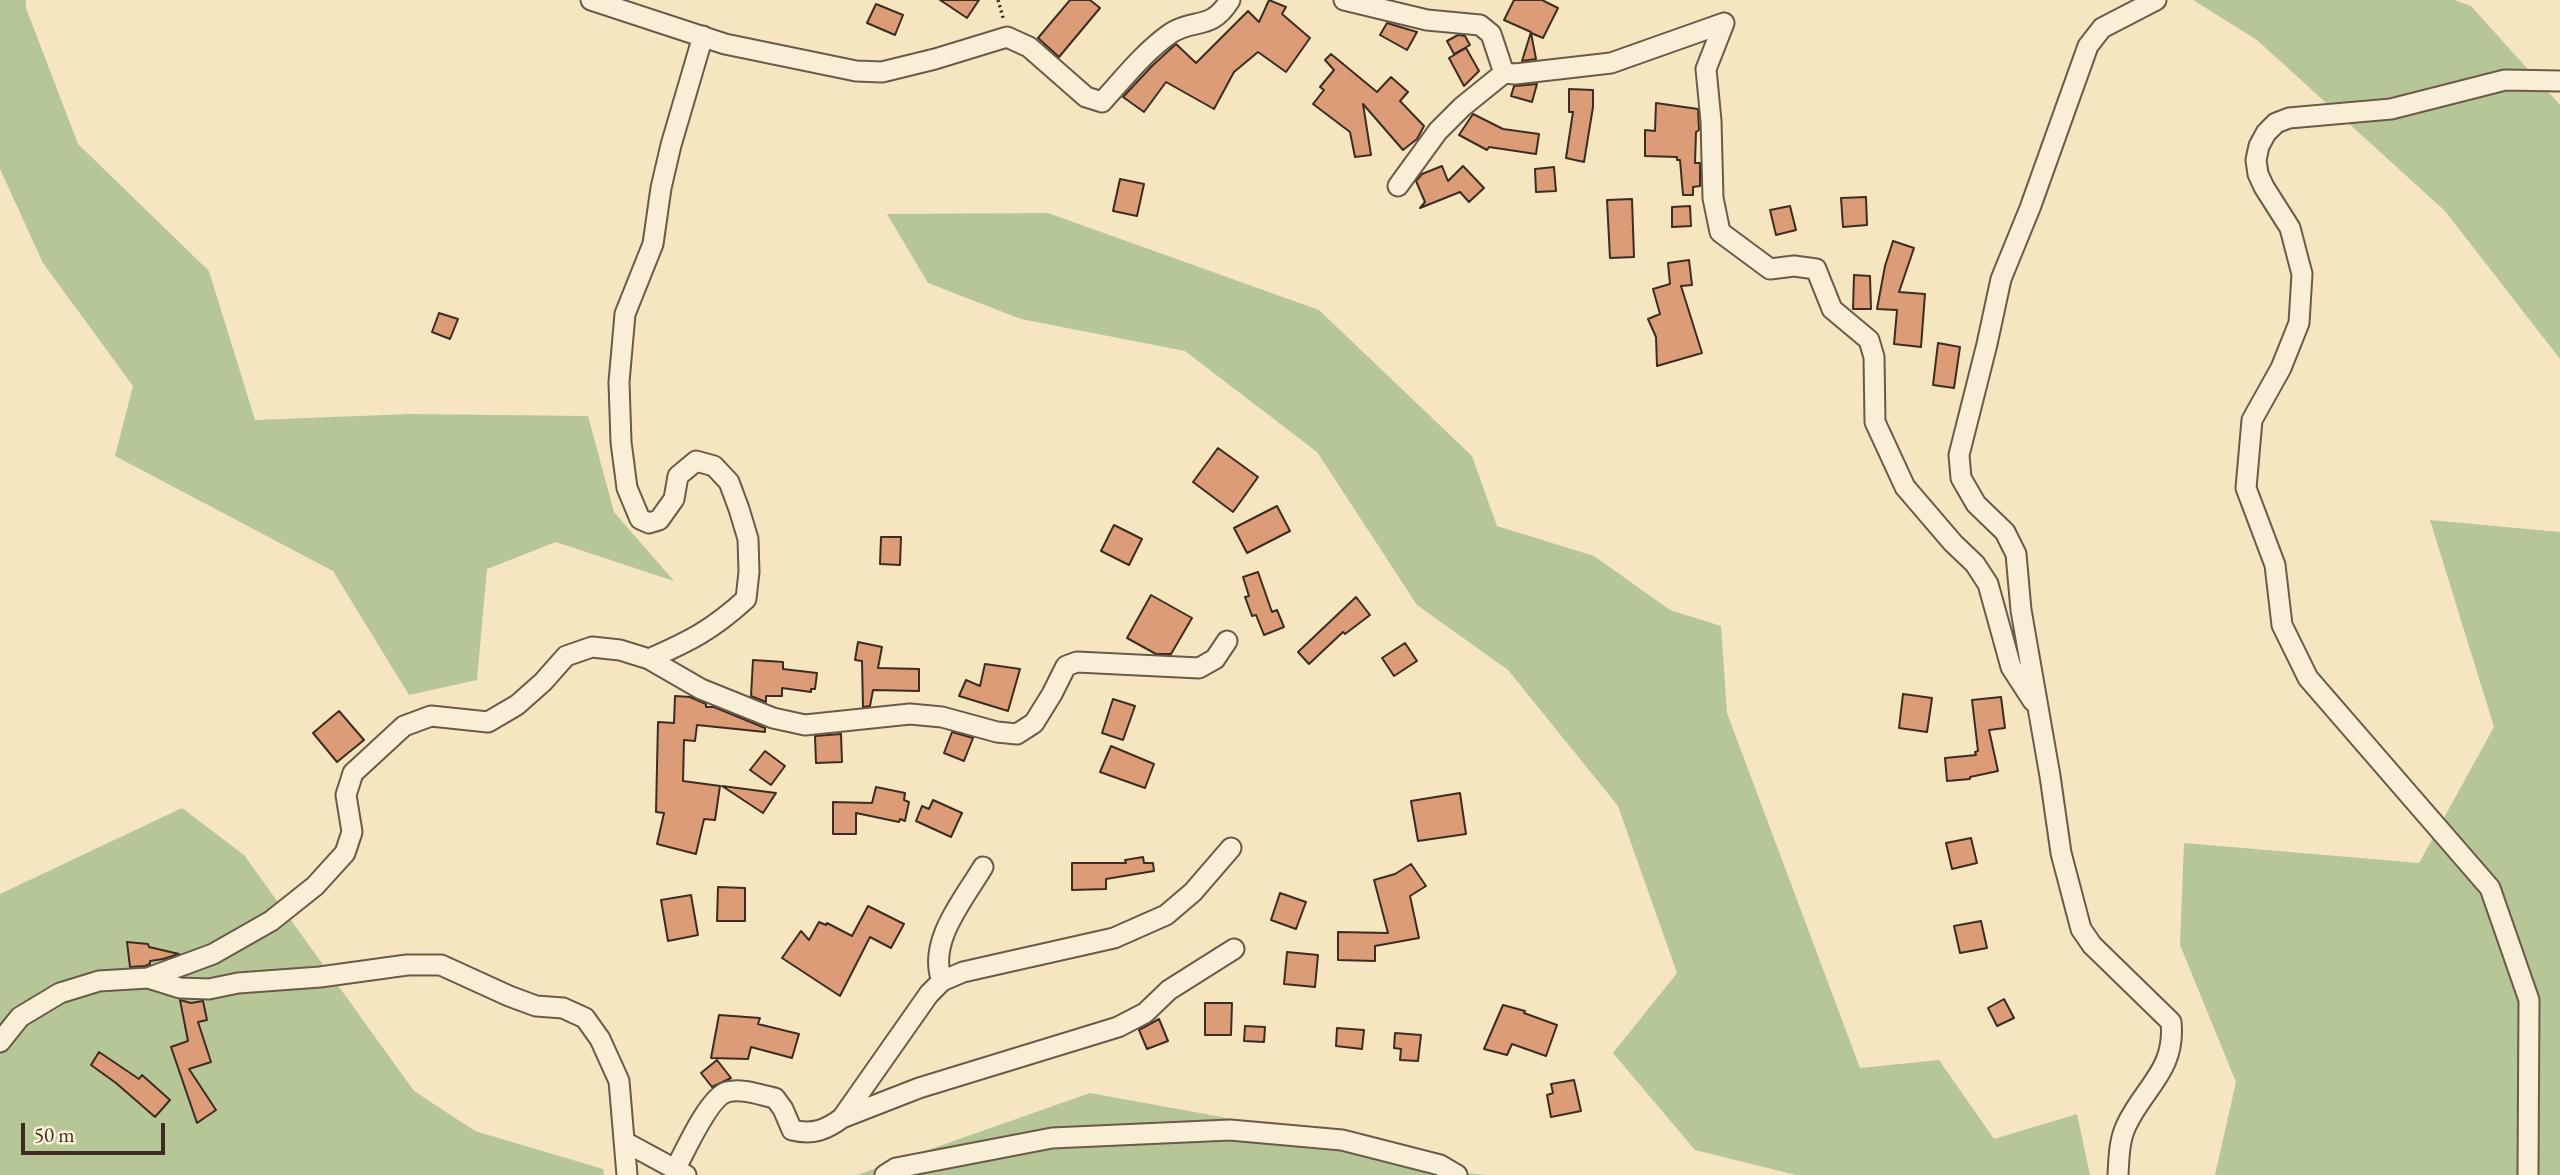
<!DOCTYPE html>
<style>
body{margin:0}
#map{position:relative;width:2560px;height:1175px;overflow:hidden;background:#f6e6c0;font-family:"EB Garamond",serif}
canvas{display:block}
.scale{position:absolute;left:21px;top:1123px;width:144px;height:32px;box-sizing:border-box;border:4px solid #3c2c22;border-top:0;padding-left:9px;font-size:21px;line-height:24px;white-space:nowrap;color:#3c2c22;-webkit-text-stroke:5px #f9efd6;paint-order:stroke}
</style>
<div id="map">
<canvas width="2560" height="1175"></canvas>
<div class="scale">50 m</div>
</div>
<script>
const context = document.querySelector('canvas').getContext('2d');
context.lineJoin = 'round';
function paint(path, color) { context.fillStyle = color; context.fill(path, 'evenodd'); }
function stroke(path, color, width, dash) { context.strokeStyle = color; context.lineWidth = width; context.lineCap = dash ? 'butt' : 'round'; context.setLineDash(dash || []); context.stroke(path); }
paint(new Path2D(`
 M 0,0 L 26,0 L 26,8 L 78,144 L 209,271 L 255,420 L 410,414 L 588,416 L 614,512 L 674,581 L 556,542 L 487,569 L 477,680 L 409,695 L 333,571 L 115,456 L 133,386 L 43,263 L 0,169 Z
 M 2193,0 L 2454,0 L 2471,6 L 2560,105 L 2560,359 L 2445,211 L 2257,40 Z
 M 1048,213 L 1319,310 L 1472,456 L 1497,526 L 1594,556 L 1670,610 L 1721,626 L 1727,713 L 1860,1068 L 1939,1060 L 1994,1139 L 2077,1114 L 2090,1175 L 1796,1175 L 1695,1150 L 1613,1053 L 1677,973 L 1618,806 L 1508,670 L 1417,605 L 1317,452 L 1185,351 L 1021,319 L 928,283 L 887,214 Z
 M 2430,520 L 2560,532 L 2560,1175 L 2215,1175 L 2236,1082 L 2180,945 L 2184,843 L 2419,863 L 2494,727 Z
 M 182,808 L 244,855 L 414,1091 L 475,1131 L 603,1169 L 604,1175 L 0,1175 L 0,894 Z
 M 1090,1093 L 1326,1136 L 1420,1169 L 1488,1175 L 857,1175 Z`), '#b7c696');
const building = new Path2D(`
 M 940,0 L 979,0 L 967,18 Z
 M 1070,0 L 1090,0 L 1100,8 L 1059,57 L 1038,38 Z
 M 1269,0 L 1286,7 L 1282,14 L 1310,38 L 1286,72 L 1258,52 L 1234,72 L 1214,109 L 1166,82 L 1144,112 L 1123,97 L 1152,66 L 1176,44 L 1196,63 L 1248,11 L 1259,22 Z
 M 1514,0 L 1542,0 L 1558,8 L 1543,38 L 1531,33 L 1536,59 L 1522,61 L 1531,32 L 1504,20 Z
 M 876,4 L 903,15 L 895,35 L 867,23 Z
 M 1387,23 L 1417,32 L 1407,50 L 1380,35 Z
 M 1458,35 L 1465,36 L 1470,45 L 1454,54 L 1447,41 Z
 M 1466,48 L 1479,71 L 1464,86 L 1449,58 Z
 M 1331,54 L 1377,92 L 1391,77 L 1408,92 L 1400,101 L 1424,126 L 1417,139 L 1403,150 L 1363,104 L 1371,155 L 1355,157 L 1350,132 L 1313,104 L 1324,90 L 1320,87 L 1334,70 L 1325,60 Z
 M 1537,84 L 1532,102 L 1511,96 L 1514,86 Z
 M 1569,89 L 1593,90 L 1593,107 L 1584,162 L 1566,158 L 1573,112 L 1569,112 Z
 M 1656,103 L 1698,109 L 1699,130 L 1696,132 L 1695,163 L 1700,163 L 1700,186 L 1693,187 L 1693,195 L 1683,195 L 1680,160 L 1677,160 L 1677,157 L 1645,156 L 1645,130 L 1655,131 Z
 M 1473,114 L 1503,129 L 1539,134 L 1536,154 L 1489,147 L 1487,150 L 1459,135 Z
 M 1442,166 L 1448,181 L 1463,166 L 1484,188 L 1469,202 L 1460,192 L 1420,208 L 1425,202 L 1416,181 L 1422,174 Z
 M 1554,167 L 1556,191 L 1536,192 L 1535,169 Z
 M 1120,179 L 1144,184 L 1137,216 L 1113,211 Z
 M 1866,197 L 1867,225 L 1843,227 L 1841,198 Z
 M 1632,199 L 1634,257 L 1610,258 L 1607,200 Z
 M 1690,206 L 1691,226 L 1672,227 L 1672,207 Z
 M 1790,206 L 1796,230 L 1776,235 L 1770,210 Z
 M 1893,241 L 1914,248 L 1899,292 L 1925,294 L 1921,347 L 1894,344 L 1897,310 L 1877,309 L 1885,266 Z
 M 1689,260 L 1692,285 L 1681,286 L 1702,353 L 1657,366 L 1656,337 L 1648,319 L 1660,314 L 1653,289 L 1670,284 L 1668,263 Z
 M 1854,275 L 1870,276 L 1871,309 L 1853,309 Z
 M 439,313 L 458,319 L 450,339 L 432,332 Z
 M 1938,343 L 1960,347 L 1954,388 L 1933,385 Z
 M 1218,448 L 1258,477 L 1233,512 L 1193,482 Z
 M 1277,506 L 1290,531 L 1247,553 L 1234,528 Z
 M 1114,525 L 1142,539 L 1129,565 L 1101,551 Z
 M 881,537 L 901,537 L 900,565 L 880,564 Z
 M 1258,572 L 1272,612 L 1277,610 L 1284,627 L 1264,635 L 1256,615 L 1252,616 L 1245,597 L 1249,596 L 1243,577 Z
 M 1151,595 L 1192,618 L 1171,654 L 1156,654 L 1127,638 Z
 M 1356,597 L 1370,615 L 1345,634 L 1343,632 L 1309,664 L 1298,652 Z
 M 858,642 L 882,647 L 878,668 L 919,669 L 919,691 L 873,690 L 870,706 L 863,707 L 862,661 L 855,660 Z
 M 1405,643 L 1417,661 L 1394,676 L 1382,658 Z
 M 753,660 L 783,662 L 783,669 L 817,673 L 815,689 L 811,689 L 811,692 L 782,688 L 782,696 L 766,696 L 766,702 L 751,696 Z
 M 985,664 L 1020,669 L 1008,711 L 959,696 L 966,680 L 980,686 Z
 M 1903,694 L 1932,698 L 1927,732 L 1899,728 Z
 M 675,696 L 690,697 L 706,704 L 706,707 L 714,707 L 765,728 L 765,732 L 697,725 L 695,741 L 684,740 L 683,781 L 720,786 L 715,820 L 704,819 L 696,854 L 657,844 L 664,813 L 656,812 L 658,722 L 674,723 Z
 M 2001,697 L 2005,728 L 1989,730 L 1998,771 L 1970,777 L 1970,779 L 1947,781 L 1945,758 L 1976,755 L 1975,752 L 1978,751 L 1972,700 Z
 M 1113,699 L 1135,706 L 1123,740 L 1102,733 Z
 M 339,711 L 364,740 L 337,762 L 313,733 Z
 M 952,732 L 973,738 L 964,761 L 944,753 Z
 M 841,734 L 842,762 L 816,763 L 815,736 Z
 M 1111,746 L 1154,764 L 1145,788 L 1100,772 Z
 M 765,751 L 785,766 L 771,785 L 750,770 Z
 M 722,786 L 776,793 L 763,813 Z
 M 876,787 L 905,793 L 904,800 L 909,802 L 905,821 L 900,819 L 899,822 L 856,813 L 856,834 L 833,834 L 833,802 L 872,803 Z
 M 1460,793 L 1466,834 L 1418,841 L 1411,801 Z
 M 933,800 L 962,813 L 951,837 L 916,821 L 922,806 L 929,809 Z
 M 1971,838 L 1977,863 L 1952,869 L 1946,843 Z
 M 1143,857 L 1144,863 L 1153,863 L 1154,871 L 1106,879 L 1106,889 L 1072,890 L 1072,863 L 1126,863 L 1125,860 Z
 M 1411,864 L 1426,886 L 1410,896 L 1419,938 L 1375,946 L 1375,961 L 1338,960 L 1338,932 L 1388,933 L 1374,880 L 1395,874 Z
 M 718,887 L 745,888 L 745,921 L 717,921 Z
 M 1280,893 L 1306,902 L 1296,929 L 1271,920 Z
 M 691,895 L 698,935 L 668,941 L 661,900 Z
 M 868,906 L 904,924 L 891,948 L 870,937 L 840,996 L 782,958 L 801,931 L 809,940 L 819,922 L 826,925 L 827,923 L 852,936 Z
 M 1981,921 L 1987,948 L 1960,953 L 1954,926 Z
 M 127,942 L 148,944 L 149,947 L 179,954 L 163,959 L 150,961 L 150,964 L 145,966 L 130,967 Z
 M 1287,952 L 1318,955 L 1315,987 L 1284,984 Z
 M 2004,999 L 2014,1018 L 1997,1026 L 1988,1008 Z
 M 180,1000 L 191,1003 L 203,1001 L 207,1020 L 198,1022 L 211,1062 L 189,1069 L 216,1110 L 197,1123 L 171,1047 L 188,1041 Z
 M 1205,1003 L 1232,1003 L 1231,1035 L 1205,1035 Z
 M 1503,1005 L 1525,1011 L 1524,1013 L 1557,1025 L 1546,1056 L 1512,1044 L 1507,1055 L 1484,1049 Z
 M 719,1015 L 760,1018 L 758,1024 L 799,1034 L 792,1058 L 751,1047 L 748,1059 L 711,1058 Z
 M 1159,1019 L 1168,1041 L 1147,1049 L 1139,1030 Z
 M 1245,1026 L 1265,1027 L 1264,1042 L 1244,1041 Z
 M 1337,1028 L 1364,1030 L 1362,1049 L 1336,1046 Z
 M 1395,1033 L 1421,1035 L 1418,1061 L 1400,1060 L 1401,1049 L 1394,1048 Z
 M 99,1052 L 139,1079 L 142,1075 L 170,1100 L 155,1117 L 116,1083 L 91,1065 Z
 M 717,1060 L 731,1078 L 712,1087 L 701,1073 Z
 M 1574,1080 L 1581,1111 L 1551,1117 L 1547,1095 L 1553,1093 L 1551,1084 Z`);
paint(building, '#dc9c77');
stroke(building, '#3c2c22', 2);
const minor = new Path2D(`
 M 591,0 L 725,44 L 856,71 L 882,72 L 935,59 L 1007,37 L 1029,47 L 1086,97 L 1102,102 C 1124,78 1144,52 1171,33 C 1195,18 1211,31 1230,0
 M 1344,0 L 1427,20 L 1480,25 L 1491,34 L 1504,73 L 1515,74 L 1611,63 L 1724,23
 M 1724,23 L 1706,69 L 1711,121 L 1713,198 L 1720,232 L 1770,269 L 1794,266 L 1816,269 L 1832,309 L 1869,340 L 1874,357 L 1875,422 L 1905,487 L 1953,543 L 1975,564 L 1988,584 L 2011,667 L 2033,701
 M 1398,186 L 1438,131 L 1462,107 L 1504,73
 M 649,659 L 701,689 L 773,718 L 805,725 L 910,714 L 942,717 L 997,732 L 1017,734 L 1034,723 L 1052,694 L 1066,666 L 1077,662 L 1199,668 L 1215,659 L 1227,641
 M 148,978 L 213,954 L 271,921 L 315,886 L 345,853 L 352,832 L 346,795 L 353,773 L 404,726 L 431,716 L 488,722 L 517,705 L 543,682 L 566,656 L 592,647 L 620,650 L 649,659 C 690,641 712,630 746,599 L 749,572 L 748,539 L 739,509 L 729,482 L 714,466 L 696,461 L 678,476 L 674,499 L 659,520 L 649,523 L 640,519 L 627,488 L 621,442 L 619,382 L 625,314 L 653,244 L 661,188 L 671,145 L 703,36
 M 942,981 C 927,942 964,899 983,867
 M 0,1042 L 20,1017 L 60,993 L 99,981 L 148,978 L 180,988 L 209,989 L 238,983 L 320,977 L 407,965 L 441,965 L 509,996 L 536,1006 L 563,1008 L 585,1018 L 600,1039 L 619,1081 L 627,1175
 M 842,1118 L 919,1088 L 1118,1027 L 1145,1013 L 1169,990 L 1234,949
 M 625,1142 L 686,1175
 M 676,1168 C 685,1151 709,1097 727,1092 C 742,1088 760,1095 775,1098 L 783,1109 L 792,1130 C 813,1135 826,1130 842,1118 L 929,994 L 942,981 L 963,972 L 1114,938 L 1166,915 L 1193,892 L 1231,848
 M 885,1175 L 896,1168 L 1052,1138 L 1230,1130 L 1342,1140 L 1440,1165 L 1457,1175
 M 2118,1175 C 2119,1158 2119,1141 2126,1126 C 2144,1087 2176,1070 2171,1022 L 2092,945 L 2081,929 L 2061,853 L 2050,776 L 2021,610 L 2016,554 L 2005,532 L 1976,504 L 1961,478 L 1959,455 L 1987,344 L 2001,279 L 2030,208 L 2088,46 L 2102,28 L 2156,0
 M 2528,1175 L 2529,1000 L 2490,888 L 2308,678 L 2282,625 L 2275,565 L 2246,488 L 2252,420 L 2281,368 L 2299,323 L 2302,274 L 2290,228 L 2264,187 L 2258,174 L 2256,160 L 2259,146 L 2266,133 L 2276,123 L 2289,118 L 2391,109 L 2505,80 L 2560,81`);
stroke(minor, '#6a5a4a', 23);
stroke(new Path2D(`
 M 998,0 L 1004,21`), '#3c2c22', 3.5, [2, 3.5]);
stroke(minor, '#f9efd6', 19);
</script>
